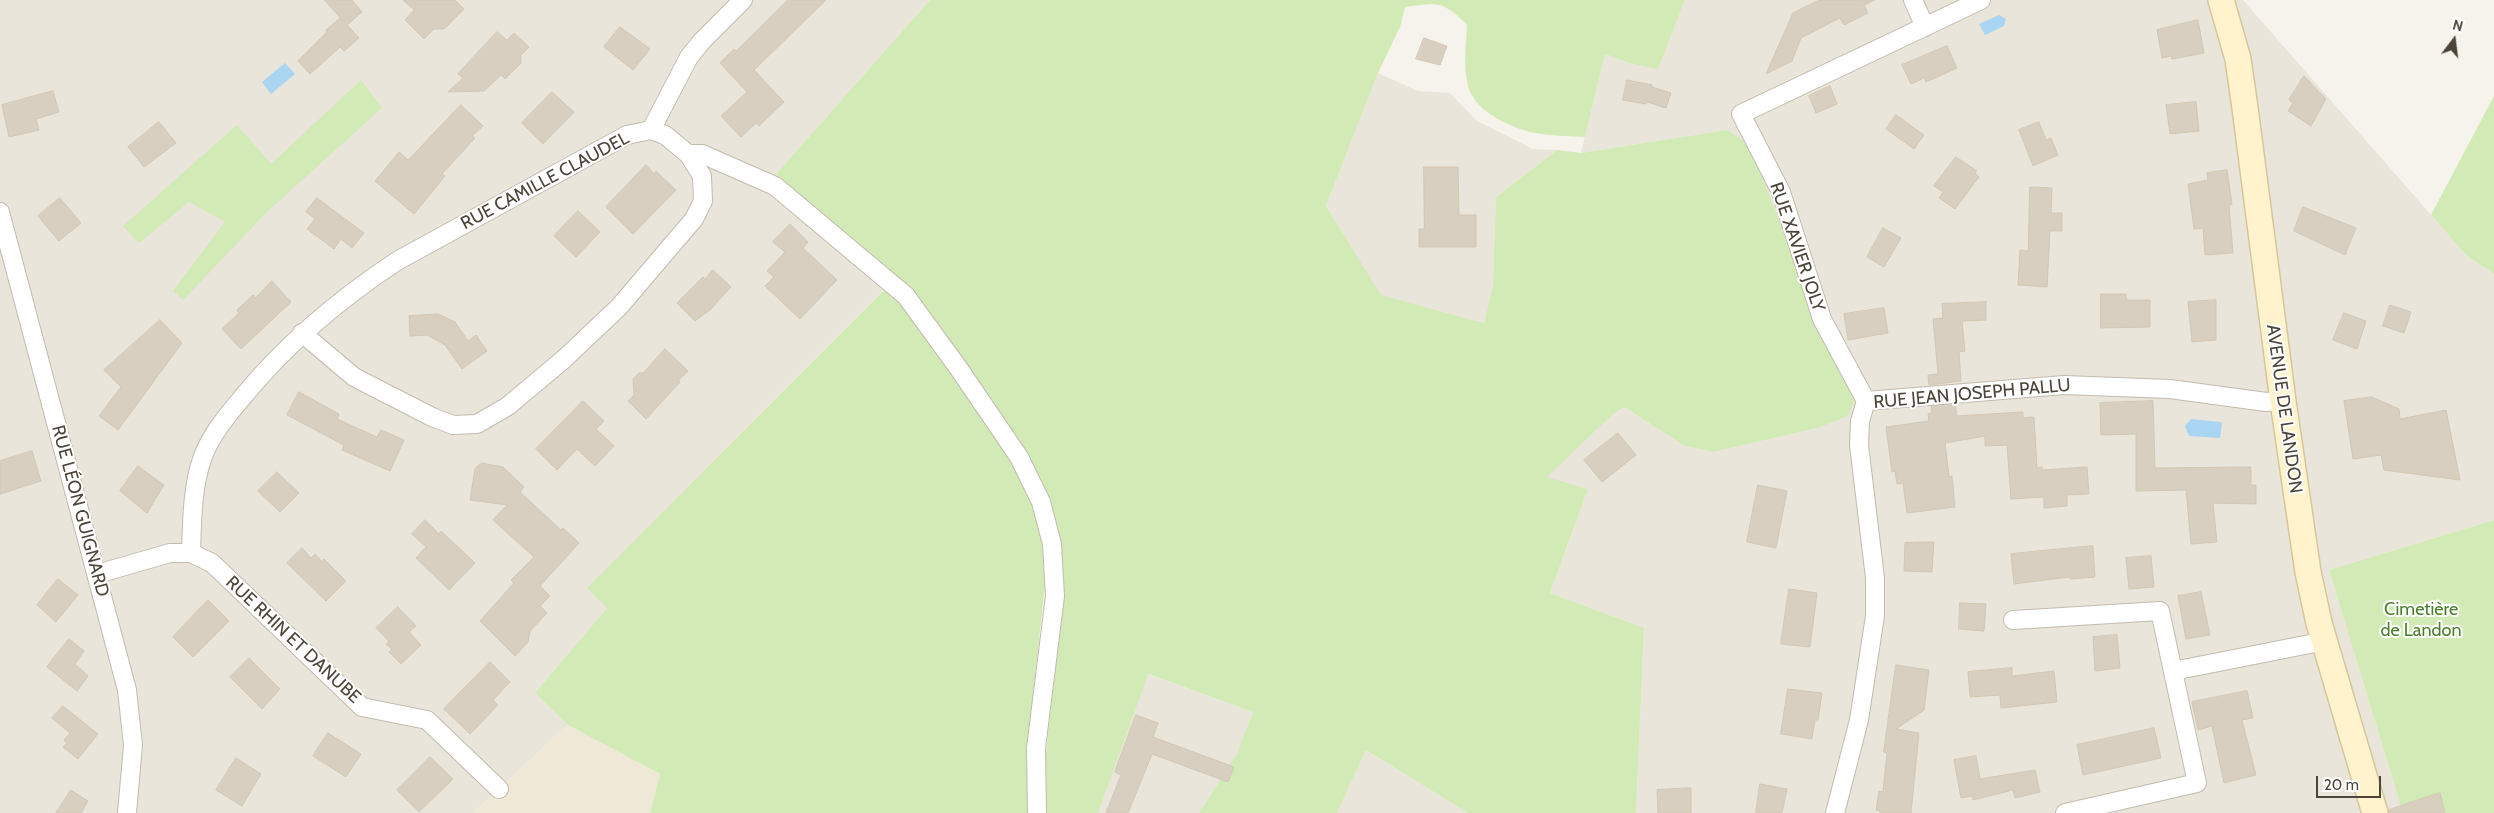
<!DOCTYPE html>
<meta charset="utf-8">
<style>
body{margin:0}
#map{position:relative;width:2494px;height:813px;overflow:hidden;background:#f6f3ec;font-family:Cabin,sans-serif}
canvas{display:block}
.north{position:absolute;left:2429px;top:15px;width:50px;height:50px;-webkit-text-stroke:4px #fff;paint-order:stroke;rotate:15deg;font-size:14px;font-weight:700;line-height:20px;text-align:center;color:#4b4439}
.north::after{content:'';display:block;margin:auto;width:18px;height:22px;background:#4b4439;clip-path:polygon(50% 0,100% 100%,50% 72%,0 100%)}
.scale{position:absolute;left:2316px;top:776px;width:65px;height:22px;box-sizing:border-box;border:2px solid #4b4439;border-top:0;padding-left:6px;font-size:15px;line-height:18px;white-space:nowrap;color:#4b4439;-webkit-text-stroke:4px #fff;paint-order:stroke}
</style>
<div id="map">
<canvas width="2494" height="813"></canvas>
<div class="north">N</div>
<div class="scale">20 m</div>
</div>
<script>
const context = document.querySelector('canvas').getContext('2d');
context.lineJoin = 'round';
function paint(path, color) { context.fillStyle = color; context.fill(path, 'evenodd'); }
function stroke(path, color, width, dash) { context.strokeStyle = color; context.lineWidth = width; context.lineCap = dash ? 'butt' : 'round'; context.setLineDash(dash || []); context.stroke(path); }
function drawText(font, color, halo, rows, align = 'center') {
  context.font = font + ' Cabin,sans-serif'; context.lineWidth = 4; context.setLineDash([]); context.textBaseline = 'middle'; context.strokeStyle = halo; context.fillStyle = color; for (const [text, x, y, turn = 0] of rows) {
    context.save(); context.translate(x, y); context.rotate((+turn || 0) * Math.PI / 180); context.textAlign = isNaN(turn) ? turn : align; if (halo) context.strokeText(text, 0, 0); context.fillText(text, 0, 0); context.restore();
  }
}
paint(new Path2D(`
 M 0,0 L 930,0 L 776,174 L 893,280 L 587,588 L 607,608 L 535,693 L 568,725 L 473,813 L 0,813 Z
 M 1685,0 L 2243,0 L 2467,256 L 2494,274 L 2494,520 L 2329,570 L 2403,813 L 1636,813 L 1644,628 L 1550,593 L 1588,489 L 1546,477 L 1611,416 L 1624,407 L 1685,446 L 1714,452 L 1821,427 L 1848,416 L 1727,130 L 1581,153 L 1605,54 L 1632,64 L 1658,68 Z
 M 1378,73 L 1418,91 L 1450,93 L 1477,121 L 1533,149 L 1557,150 L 1496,197 L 1493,285 L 1484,323 L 1380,295 L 1326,206 Z
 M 1147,674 L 1253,712 L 1238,754 L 1199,813 L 1098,813 Z
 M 1366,750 L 1468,813 L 1337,813 Z`), '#eae5da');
paint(new Path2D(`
 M 568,725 L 660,774 L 650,813 L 473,813 Z`), '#efe8d6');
paint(new Path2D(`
 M 930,0 L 1685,0 L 1658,69 L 1632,64 L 1605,54 L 1585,137 C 1569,136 1551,136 1535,133 C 1511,128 1475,112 1468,86 C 1463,67 1466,45 1467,25 C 1442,0 1438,3 1405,7 L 1400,27 L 1378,73 L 1326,206 L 1381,295 L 1484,323 L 1493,285 L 1496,197 L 1557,150 L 1581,153 L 1727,130 L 1749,145 L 1834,357 L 1857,394 L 1848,416 L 1821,427 L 1714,452 L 1685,446 L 1624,407 L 1611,416 L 1547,477 L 1588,489 L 1550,593 L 1644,628 L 1636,813 L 1468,813 L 1366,750 L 1337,813 L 1199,813 L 1237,754 L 1253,712 L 1148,674 L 1098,813 L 1042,813 C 1044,763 1050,714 1056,664 C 1060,626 1067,587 1061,549 L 1047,567 L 1031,713 L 1029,813 L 650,813 L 660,774 L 568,725 L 535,693 L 607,608 L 587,588 L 893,281 L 776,174 Z
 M 361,80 L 382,108 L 269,210 L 183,300 L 173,291 L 225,222 L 189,202 L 139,243 L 123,226 L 237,125 L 271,164 Z
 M 2494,96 L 2494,274 L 2467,256 L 2431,215 Z
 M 2494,520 L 2494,813 L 2403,813 L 2329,570 Z`), '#d2eab5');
paint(new Path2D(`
 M 1999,15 L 2006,19 L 2004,26 L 1985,35 L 1979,24 Z
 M 285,63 L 295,74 L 271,94 L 262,82 Z
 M 2191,419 L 2220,422 L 2222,423 L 2220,438 L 2189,436 L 2185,426 Z`), '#a9d4f2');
const building = new Path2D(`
 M 325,0 L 352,0 L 362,12 L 347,25 L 359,38 L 344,51 L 340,47 L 310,74 L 298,61 L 327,32 L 326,30 L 340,18 L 344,22 Z
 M 403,0 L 455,0 L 464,9 L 444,29 L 434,29 L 424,39 L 405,20 L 414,10 Z
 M 788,0 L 826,0 L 754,70 L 784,102 L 759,126 L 756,123 L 741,137 L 721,116 L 747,92 L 720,63 L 734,49 L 736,51 Z
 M 1820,0 L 1875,0 L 1864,5 L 1868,13 L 1844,25 L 1840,18 L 1801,38 L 1792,61 L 1766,74 L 1793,13 Z
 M 2198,20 L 2204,53 L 2172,59 L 2171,56 L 2162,58 L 2157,30 Z
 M 620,27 L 650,49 L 633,70 L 604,47 Z
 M 497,32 L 507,40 L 514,33 L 529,47 L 521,55 L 521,63 L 505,79 L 501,75 L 484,91 L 448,92 L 463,78 L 458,74 Z
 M 1424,38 L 1447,46 L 1440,65 L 1416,59 Z
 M 1947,46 L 1957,68 L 1926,82 L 1924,78 L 1911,84 L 1902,65 Z
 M 2304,76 L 2326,99 L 2311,126 L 2288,111 L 2293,103 L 2289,100 Z
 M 1627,80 L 1652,85 L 1652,87 L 1671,93 L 1666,108 L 1647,102 L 1646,104 L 1623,100 Z
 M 1830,86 L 1837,104 L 1816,113 L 1809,96 Z
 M 53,91 L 59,112 L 36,119 L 39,130 L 9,137 L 2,105 Z
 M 552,92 L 574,112 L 543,144 L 522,123 Z
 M 2196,102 L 2199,131 L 2170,134 L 2166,105 Z
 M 461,105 L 483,126 L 472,136 L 475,138 L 442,174 L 445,176 L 414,214 L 375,181 L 399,152 L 408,160 Z
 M 1896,115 L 1924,135 L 1914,149 L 1886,129 Z
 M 159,122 L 176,143 L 144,167 L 128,147 Z
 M 2039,122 L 2046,140 L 2051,138 L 2058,155 L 2033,166 L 2019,130 Z
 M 1956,157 L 1977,171 L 1975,173 L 1979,177 L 1955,209 L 1939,198 L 1943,192 L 1934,186 Z
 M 646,165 L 654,174 L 656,171 L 676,190 L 633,234 L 606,207 Z
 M 1424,167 L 1458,167 L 1459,215 L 1476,215 L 1476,247 L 1419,247 L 1419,229 L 1424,229 Z
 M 2227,170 L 2232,204 L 2229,205 L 2233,253 L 2205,255 L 2203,228 L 2194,229 L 2188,184 L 2208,180 L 2207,173 Z
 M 2030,187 L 2052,188 L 2051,213 L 2062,213 L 2062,231 L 2050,231 L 2047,287 L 2018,285 L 2020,250 L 2028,251 Z
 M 60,198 L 81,223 L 59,241 L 38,216 Z
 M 317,198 L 364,233 L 352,248 L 341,239 L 334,249 L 307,229 L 315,219 L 306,212 Z
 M 2303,207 L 2356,228 L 2345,255 L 2294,231 Z
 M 578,211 L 600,232 L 576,257 L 554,236 Z
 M 790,224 L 808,242 L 803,248 L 837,280 L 800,319 L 765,286 L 774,277 L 767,271 L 785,252 L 773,242 Z
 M 1883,228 L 1901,238 L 1884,267 L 1867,257 Z
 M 713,270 L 731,287 L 710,310 L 695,321 L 677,303 L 703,277 L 705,279 Z
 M 272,281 L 291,302 L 241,349 L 222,329 L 239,313 L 237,310 L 253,295 L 255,298 Z
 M 2101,294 L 2126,294 L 2126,300 L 2150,300 L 2150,327 L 2101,328 Z
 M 2216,300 L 2216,340 L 2192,342 L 2188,302 Z
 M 1986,302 L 1986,320 L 1962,321 L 1965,351 L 1959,352 L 1961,381 L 1929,385 L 1928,375 L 1938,374 L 1933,319 L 1943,318 L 1942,304 Z
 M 2390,305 L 2411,312 L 2404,333 L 2383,326 Z
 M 1884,308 L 1888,333 L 1848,340 L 1844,314 Z
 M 2344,313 L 2366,321 L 2357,349 L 2333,340 Z
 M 438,314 L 455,322 L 468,341 L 476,335 L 487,351 L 462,369 L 445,345 L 427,335 L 410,336 L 409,316 Z
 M 160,320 L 182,343 L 118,430 L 99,416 L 121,387 L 104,370 Z
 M 665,349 L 688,371 L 678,381 L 680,382 L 646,419 L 628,401 L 634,395 L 633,379 L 639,373 L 643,373 Z
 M 299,392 L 339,414 L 337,419 L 377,437 L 381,430 L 404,440 L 390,471 L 342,450 L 344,445 L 287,415 Z
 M 2372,397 L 2399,409 L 2400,419 L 2446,410 L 2460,480 L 2384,470 L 2381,455 L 2353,459 L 2344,401 Z
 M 583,401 L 604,421 L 596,429 L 614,446 L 595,466 L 577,449 L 557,470 L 536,449 Z
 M 2153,401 L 2155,468 L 2251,467 L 2251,485 L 2256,485 L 2256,504 L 2213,503 L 2217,542 L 2191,544 L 2186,490 L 2136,491 L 2136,434 L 2101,435 L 2100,403 Z
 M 1955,404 L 1957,416 L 2023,412 L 2023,418 L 2034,417 L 2037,468 L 2042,467 L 2042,470 L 2087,467 L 2089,494 L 2067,495 L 2067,506 L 2044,508 L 2044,497 L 2011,499 L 2007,445 L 1985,446 L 1985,436 L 1945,443 L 1949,477 L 1952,476 L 1955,507 L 1907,513 L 1903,483 L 1897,484 L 1895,471 L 1892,472 L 1886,427 L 1929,421 L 1928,414 L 1932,413 L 1931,406 Z
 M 1618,433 L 1636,455 L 1602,482 L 1584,460 Z
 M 32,451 L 41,481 L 0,494 L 0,461 Z
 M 482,463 L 503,467 L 524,487 L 520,492 L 561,530 L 563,528 L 579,543 L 540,586 L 550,596 L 540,606 L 547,613 L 530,631 L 528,642 L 515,656 L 480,621 L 514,583 L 511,580 L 534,557 L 493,520 L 507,505 L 470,500 L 475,469 Z
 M 138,466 L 164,485 L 147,513 L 120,491 Z
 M 277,472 L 299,493 L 280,512 L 258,491 Z
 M 1758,485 L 1787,491 L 1776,548 L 1747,542 Z
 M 425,520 L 439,534 L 441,531 L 475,563 L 449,590 L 416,558 L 426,547 L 412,534 Z
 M 1920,542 L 1934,542 L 1932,572 L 1904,571 L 1905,543 Z
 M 2093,546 L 2095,577 L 2070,579 L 2069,577 L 2014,584 L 2011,554 Z
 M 302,548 L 311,558 L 315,554 L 322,562 L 324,559 L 346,581 L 326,601 L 287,563 Z
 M 2151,556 L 2154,587 L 2129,589 L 2126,558 Z
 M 58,579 L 78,595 L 56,622 L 37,605 Z
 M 1789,589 L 1817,593 L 1810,647 L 1781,644 Z
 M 2201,592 L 2210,635 L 2186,639 L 2178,596 Z
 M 208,600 L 229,621 L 193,657 L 173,637 Z
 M 1960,603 L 1986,604 L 1984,631 L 1959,629 Z
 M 398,607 L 416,626 L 409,632 L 421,645 L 401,664 L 389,652 L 392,649 L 386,644 L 389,641 L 376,628 Z
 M 2117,635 L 2120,668 L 2095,671 L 2093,637 Z
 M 69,639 L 84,651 L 75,664 L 88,676 L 77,691 L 47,667 Z
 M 249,658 L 280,689 L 262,709 L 230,677 Z
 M 490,662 L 510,682 L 493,700 L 498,705 L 470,734 L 444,709 Z
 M 1896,665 L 1929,670 L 1924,710 L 1896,729 L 1919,733 L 1911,813 L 1880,813 L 1880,811 L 1876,810 L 1879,791 L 1883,792 L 1887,753 L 1884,752 Z
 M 2012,668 L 2012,676 L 2054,671 L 2057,702 L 2001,708 L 2000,695 L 1970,697 L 1968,672 Z
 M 1788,689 L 1822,693 L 1818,720 L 1815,720 L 1812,739 L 1781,734 Z
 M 2247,691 L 2253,718 L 2242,720 L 2256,775 L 2224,783 L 2212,726 L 2198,730 L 2192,702 Z
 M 63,706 L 98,734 L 78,759 L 63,747 L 67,743 L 64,740 L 70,733 L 52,718 Z
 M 1136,715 L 1158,723 L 1153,737 L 1234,767 L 1228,782 L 1152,754 L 1128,813 L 1106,813 L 1121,775 L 1115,772 Z
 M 2154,728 L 2161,758 L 2083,775 L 2077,745 Z
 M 328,733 L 361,754 L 346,777 L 313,756 Z
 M 1976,756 L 1980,779 L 2035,770 L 2040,792 L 2015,798 L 2013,790 L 1973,800 L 1972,796 L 1961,798 L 1954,760 Z
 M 430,757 L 453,779 L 419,812 L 397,790 Z
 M 236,758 L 261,774 L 242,806 L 216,790 Z
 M 1760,784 L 1787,789 L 1782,813 L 1756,813 Z
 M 1691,788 L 1691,813 L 1658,813 L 1657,790 Z
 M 71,790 L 88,801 L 81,813 L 56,813 Z
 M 2440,793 L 2445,813 L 2389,813 L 2389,810 Z`);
paint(building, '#d8cfc1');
stroke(building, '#d3c7b4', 1);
const street = new Path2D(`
 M 1913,0 L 1925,27
 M 651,130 L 689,57 L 702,41 L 743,0
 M 688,154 L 702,154 L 775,186 L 906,296 L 957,366 L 1019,457 L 1041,502 L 1052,544 L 1055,596 L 1036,748 L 1037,813
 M 0,212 L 127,690 L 133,745 L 127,813
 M 1866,401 L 1822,319 L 1781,192 L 1741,114 L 1981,0
 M 191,553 C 192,523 192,488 202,459 C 210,436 226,417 241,399 C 285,345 338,300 397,261 L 627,135 L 651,130 L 665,135 L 688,154 L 702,176 L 703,201 L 694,219 L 619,307 L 564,359 L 508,406 L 477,424 L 453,425 L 432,417 L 354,377 L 302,333
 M 97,574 L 170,553 L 191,553 L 212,563 L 362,707 L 427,720 L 499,789
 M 2013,620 L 2160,611 L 2197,783 L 2065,813
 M 2173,671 L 2325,641
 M 1835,813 L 1859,720 L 1875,616 L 1875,578 L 1859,445 L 1860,421 L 1866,401 L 2064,385 L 2170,389 L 2266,402 L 2283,401`);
const secondary = new Path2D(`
 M 2221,0 L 2238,59 L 2245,108 L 2283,401 L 2308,572 L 2319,623 L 2375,813`);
stroke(street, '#c2bbae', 20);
stroke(secondary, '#d6c79b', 28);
stroke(street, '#fff', 18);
stroke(secondary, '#fff3cd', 25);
drawText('18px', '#4b4439', '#fff', [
 ["RUE CAMILLE CLAUDEL",545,181,-28],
 ["RUE XAVIER JOLY",1797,247,71],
 ["RUE JEAN JOSEPH PALLU",1972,394,-5],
 ["AVENUE DE LANDON",2284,409,82],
 ["RUE LÉON GUIGNARD",80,511,75],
 ["RUE RHIN ET DANUBE",293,640,43]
]);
drawText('18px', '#4a7f2a', '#fff', [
 ["Cimetière",2421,610],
 ["de Landon",2421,631]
]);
</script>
